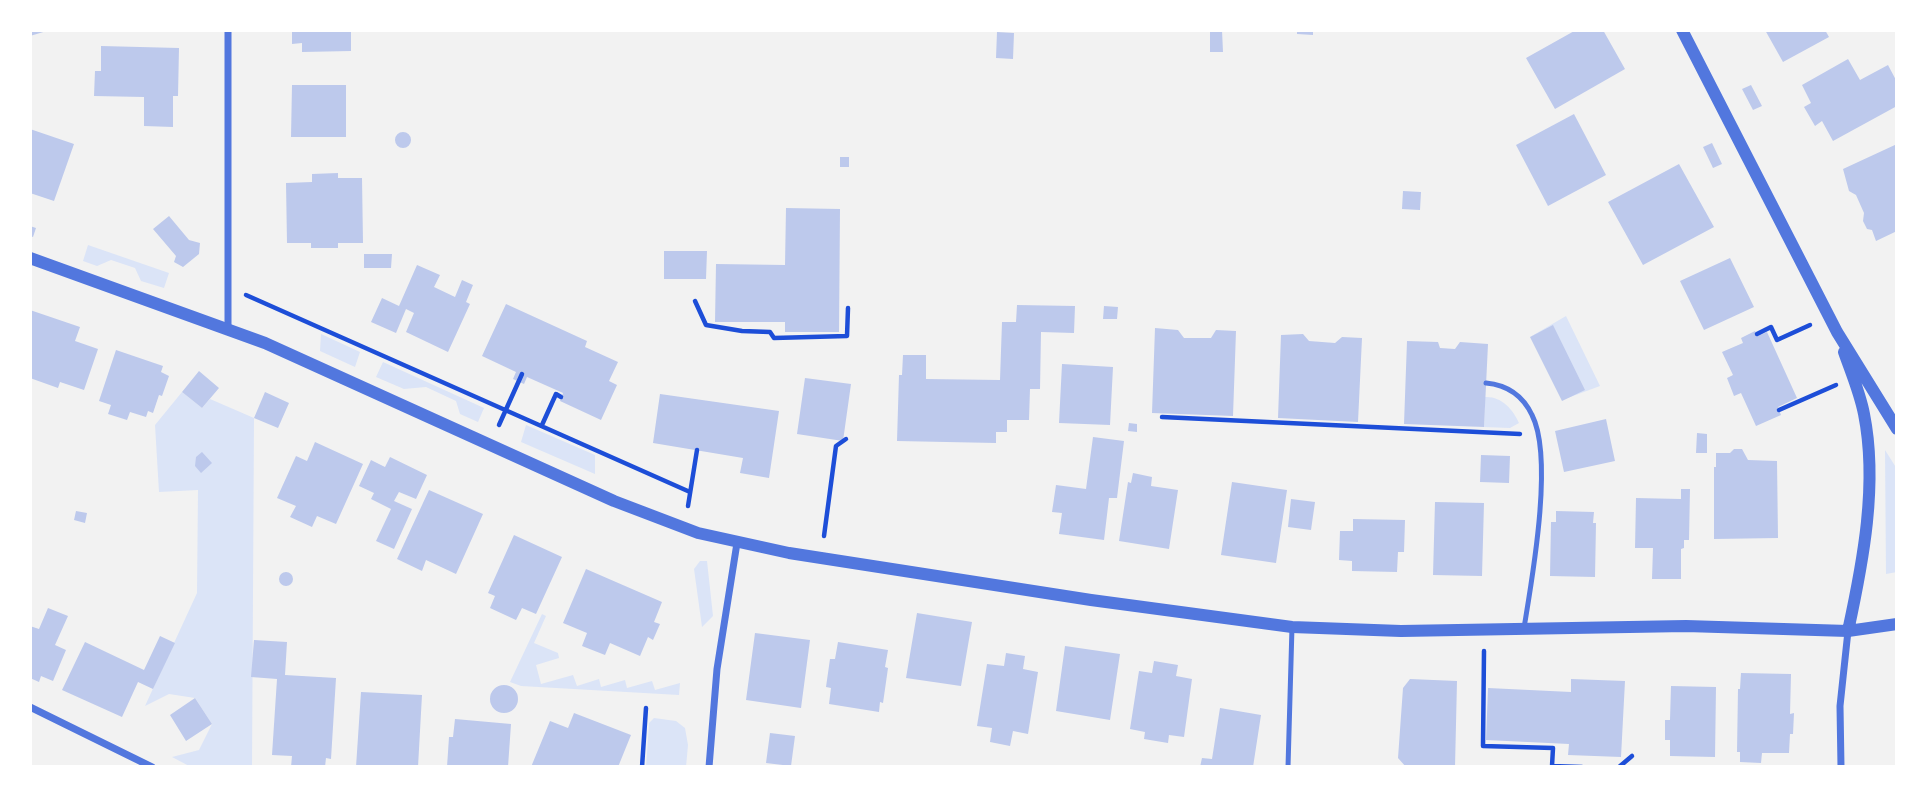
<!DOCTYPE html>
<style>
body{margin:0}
#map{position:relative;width:1927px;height:797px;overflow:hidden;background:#f2f2f2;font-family:Rubik,sans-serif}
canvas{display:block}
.frame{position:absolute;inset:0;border:32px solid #fff;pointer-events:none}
</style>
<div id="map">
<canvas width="1927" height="797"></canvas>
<div class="frame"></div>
</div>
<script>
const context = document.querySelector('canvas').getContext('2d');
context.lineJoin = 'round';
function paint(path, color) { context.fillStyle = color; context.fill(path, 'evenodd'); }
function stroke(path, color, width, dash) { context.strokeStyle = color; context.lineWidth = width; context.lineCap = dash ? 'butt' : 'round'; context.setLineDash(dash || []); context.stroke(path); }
paint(new Path2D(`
 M 88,245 L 169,273 L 164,288 L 141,281 L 135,268 L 111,260 L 97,266 L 83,261 Z
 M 1566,316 L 1600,386 L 1565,399 L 1553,326 L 1530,337 Z
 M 321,334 L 360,352 L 355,367 L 320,351 Z
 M 383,362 L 484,408 L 478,422 L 460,414 L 456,401 L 426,387 L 404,389 L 376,377 Z
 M 182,392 L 202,408 L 210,399 L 254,418 L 252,767 L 191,767 L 172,757 L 199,750 L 212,724 L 195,698 L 169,694 L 145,706 L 197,593 L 198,490 L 159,492 L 155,425 Z
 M 1485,397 C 1501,396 1513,409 1519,423 L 1510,428 L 1484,427 Z
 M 526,425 L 595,455 L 595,474 L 521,442 Z
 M 1885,450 L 1897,469 L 1897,572 L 1886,574 Z
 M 700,561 L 707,561 L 713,616 L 702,627 L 694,569 Z
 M 542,614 L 546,616 L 534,643 L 558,653 L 559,658 L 536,665 L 541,684 L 573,675 L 577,686 L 599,679 L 601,687 L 625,680 L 627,688 L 652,681 L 655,690 L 680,683 L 679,695 L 521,686 L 510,682 Z
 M 654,718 L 676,721 L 685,728 L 688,745 L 686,767 L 646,767 L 649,723 Z`), '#dbe4f7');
paint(new Path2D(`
 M 30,30 L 50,30 L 30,36 Z
 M 292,30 L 351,30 L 351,51 L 302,52 L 302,43 L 292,44 Z
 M 1210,30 L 1222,30 L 1223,52 L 1210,52 Z
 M 1297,30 L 1313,30 L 1313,35 L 1297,34 Z
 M 1576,30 L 1603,30 L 1625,69 L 1555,109 L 1526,58 Z
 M 1765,30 L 1825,30 L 1829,37 L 1783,62 Z
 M 997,32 L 1014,33 L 1013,59 L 996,58 Z
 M 101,46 L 179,48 L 178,96 L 173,96 L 173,127 L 144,126 L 144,97 L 94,96 L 95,71 L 101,71 Z
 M 1848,59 L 1860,80 L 1888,65 L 1897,82 L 1897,106 L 1833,141 L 1822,121 L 1815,126 L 1804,107 L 1811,103 L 1802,85 Z
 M 292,85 L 346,85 L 346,137 L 291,137 Z
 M 1751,85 L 1762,106 L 1753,110 L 1742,89 Z
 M 1574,114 L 1606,175 L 1548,206 L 1516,145 Z
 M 30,129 L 74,144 L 54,201 L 30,193 Z
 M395 140a8 8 0 1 1 16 0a8 8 0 1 1-16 0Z
 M 1712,143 L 1722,164 L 1713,168 L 1703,147 Z
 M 1897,144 L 1897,231 L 1876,241 L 1872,230 L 1867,229 L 1863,221 L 1864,213 L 1856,195 L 1849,191 L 1843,169 Z
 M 840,157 L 849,157 L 849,167 L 840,167 Z
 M 1679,164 L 1714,227 L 1643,265 L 1608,202 Z
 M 338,173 L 338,178 L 362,178 L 363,243 L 338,243 L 338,248 L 311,248 L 311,243 L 287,243 L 286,183 L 312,182 L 312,174 Z
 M 1403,191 L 1421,192 L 1420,210 L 1402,209 Z
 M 786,208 L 840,209 L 839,332 L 785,332 L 785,322 L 715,322 L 716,264 L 785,265 Z
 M 169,216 L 189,240 L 200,243 L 199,254 L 183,267 L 174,262 L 176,256 L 153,229 Z
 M 30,226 L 36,228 L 33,237 L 30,236 Z
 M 664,251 L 707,251 L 706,279 L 664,279 Z
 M 364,254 L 392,254 L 391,268 L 364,268 Z
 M 1730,258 L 1754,307 L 1704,330 L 1680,281 Z
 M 417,265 L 440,275 L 434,287 L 455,297 L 462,280 L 473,285 L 466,302 L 470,304 L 448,352 L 406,332 L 414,313 L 406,309 L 396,333 L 371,322 L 382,298 L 399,306 Z
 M 506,304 L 587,341 L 585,347 L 618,362 L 609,381 L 617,385 L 601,420 L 560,401 L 563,393 L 527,377 L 524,384 L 513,379 L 516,372 L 482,356 Z
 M 1017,305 L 1075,306 L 1074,333 L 1041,332 L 1040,389 L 1030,389 L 1029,420 L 1007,420 L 1007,432 L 996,432 L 996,443 L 897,441 L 899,375 L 902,375 L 903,355 L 926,355 L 926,379 L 1000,380 L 1002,322 L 1016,322 Z
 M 1104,306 L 1118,307 L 1117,319 L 1103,319 Z
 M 30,310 L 80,327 L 75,341 L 98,349 L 84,390 L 60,382 L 58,388 L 30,378 Z
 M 1553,325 L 1585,390 L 1562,401 L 1530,337 Z
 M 1155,328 L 1178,330 L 1184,338 L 1211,338 L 1216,330 L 1236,331 L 1233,416 L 1152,413 Z
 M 1755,331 L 1758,336 L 1767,332 L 1797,398 L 1778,407 L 1781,415 L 1756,426 L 1741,393 L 1734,396 L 1727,378 L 1733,375 L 1722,352 L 1743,343 L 1741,338 Z
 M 1303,334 L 1309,341 L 1335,343 L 1342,337 L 1362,338 L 1358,422 L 1278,418 L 1281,335 Z
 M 1407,341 L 1438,342 L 1440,348 L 1455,349 L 1460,342 L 1488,344 L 1484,427 L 1404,424 Z
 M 116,350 L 163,366 L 161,372 L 169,376 L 162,396 L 159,395 L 153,413 L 148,411 L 146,417 L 130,412 L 127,420 L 108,414 L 111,405 L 99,401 Z
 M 1062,364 L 1113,367 L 1110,425 L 1059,423 Z
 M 199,371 L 219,388 L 202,408 L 182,392 Z
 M 805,378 L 851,384 L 843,441 L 797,434 Z
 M 265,392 L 289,403 L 278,428 L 254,418 Z
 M 660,394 L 779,411 L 769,478 L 740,473 L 743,458 L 653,443 Z
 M 1606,419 L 1615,461 L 1564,472 L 1555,431 Z
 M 1129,423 L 1137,424 L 1137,432 L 1128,431 Z
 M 1697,433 L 1707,434 L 1707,453 L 1696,453 Z
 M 1093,437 L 1124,441 L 1117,498 L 1109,498 L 1104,540 L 1059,534 L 1062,513 L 1052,512 L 1056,485 L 1086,489 Z
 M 315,442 L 363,464 L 336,524 L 317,516 L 312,527 L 290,517 L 296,506 L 277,498 L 296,456 L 307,461 Z
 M 1734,449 L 1742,449 L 1748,460 L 1777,461 L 1778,538 L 1714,539 L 1714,467 L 1716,467 L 1716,453 L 1730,453 Z
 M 202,452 L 212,463 L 201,473 L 195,466 L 196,457 Z
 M 1481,455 L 1510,456 L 1509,483 L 1480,482 Z
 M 390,457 L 427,475 L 416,499 L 399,492 L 394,501 L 412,509 L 394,549 L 376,541 L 391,509 L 371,499 L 374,493 L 359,486 L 371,460 L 385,467 Z
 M 1133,473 L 1152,477 L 1151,486 L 1178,490 L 1169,549 L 1119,541 L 1128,482 L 1131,483 Z
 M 1232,482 L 1287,490 L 1276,563 L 1221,555 Z
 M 1681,489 L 1690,489 L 1689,540 L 1684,540 L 1684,548 L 1681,549 L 1681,579 L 1652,579 L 1653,548 L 1635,548 L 1636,498 L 1681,499 Z
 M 429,490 L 483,514 L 456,574 L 426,560 L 422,571 L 397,559 Z
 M 1291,499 L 1315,502 L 1311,530 L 1288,527 Z
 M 1435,502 L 1484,503 L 1482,576 L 1433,575 Z
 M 76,511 L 87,513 L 85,523 L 74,520 Z
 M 1556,511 L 1594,512 L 1593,523 L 1596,523 L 1595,577 L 1550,576 L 1551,522 L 1556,522 Z
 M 1353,519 L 1405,520 L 1404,552 L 1398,552 L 1397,572 L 1352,571 L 1352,561 L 1339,560 L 1340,531 L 1353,531 Z
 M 514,535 L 562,557 L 536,614 L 522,608 L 516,620 L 490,608 L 495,596 L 488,593 Z
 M 586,569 L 662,602 L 654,622 L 660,624 L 653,640 L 648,637 L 640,656 L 610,643 L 605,655 L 582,646 L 587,633 L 563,623 Z
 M279 579a7 7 0 1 1 14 0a7 7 0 1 1-14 0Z
 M 48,608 L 68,616 L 55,645 L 66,650 L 53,681 L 41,676 L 39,682 L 30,678 L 30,626 L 39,629 Z
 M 917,613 L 972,622 L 961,686 L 906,678 Z
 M 755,633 L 810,640 L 801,708 L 746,700 Z
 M 160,636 L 175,643 L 153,689 L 138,682 L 122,717 L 62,690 L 85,642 L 144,670 Z
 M 254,640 L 287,642 L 285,675 L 336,678 L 331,759 L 326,758 L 325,767 L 291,767 L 292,756 L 272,755 L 277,679 L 251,677 Z
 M 838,642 L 888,650 L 885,667 L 888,668 L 883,703 L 880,702 L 879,712 L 829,704 L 831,688 L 826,687 L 830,659 L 835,659 Z
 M 1065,646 L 1120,654 L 1110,720 L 1056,711 Z
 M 1006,653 L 1025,656 L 1023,669 L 1038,672 L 1028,734 L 1013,731 L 1010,746 L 990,742 L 992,728 L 977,726 L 987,664 L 1004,666 Z
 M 1154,661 L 1178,665 L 1176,676 L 1192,679 L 1184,737 L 1169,735 L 1168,743 L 1144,739 L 1145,732 L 1130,729 L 1139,671 L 1152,673 Z
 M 1741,673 L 1791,674 L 1790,714 L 1794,713 L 1793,734 L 1790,734 L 1789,753 L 1762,753 L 1761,763 L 1740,762 L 1740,752 L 1737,752 L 1738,689 L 1740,689 Z
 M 1410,679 L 1457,681 L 1455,767 L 1406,767 L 1398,758 L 1403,688 Z
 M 1571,679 L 1625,681 L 1621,757 L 1568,755 L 1569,744 L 1486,740 L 1488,688 L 1571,692 Z
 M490 699a14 14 0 1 1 28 0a14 14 0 1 1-28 0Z
 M 1671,686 L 1716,687 L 1715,757 L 1670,756 L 1670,740 L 1665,740 L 1665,720 L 1670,720 Z
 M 361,692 L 422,695 L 418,767 L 356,767 Z
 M 195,698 L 212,724 L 186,741 L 170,715 Z
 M 1220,708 L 1261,715 L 1253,767 L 1200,767 L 1202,758 L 1212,759 Z
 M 574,713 L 631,735 L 618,767 L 531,767 L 550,721 L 568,728 Z
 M 455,719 L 511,724 L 508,767 L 447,767 L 449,737 L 453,737 Z
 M 770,733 L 795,736 L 791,766 L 766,763 Z`), '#bdc9ec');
stroke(new Path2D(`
 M 246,295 L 690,492
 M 695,301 L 706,325 L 742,331 L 770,332 L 774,338 L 847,336 L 848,308
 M 1757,334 L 1771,327 L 1777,340 L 1810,325
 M 1779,410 L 1836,385
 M 1162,417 L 1520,434
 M 499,425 L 522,374
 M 542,425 L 556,394 L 561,397
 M 688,506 L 697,450
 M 824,536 L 836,446 L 846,439
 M 1484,651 L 1483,746 L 1553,748 L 1552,766 L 1582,767
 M 642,767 L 646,708
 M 1619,767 L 1632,756`), '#1d4ed8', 4.5);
stroke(new Path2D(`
 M 1486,383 C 1507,385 1523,396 1532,415 C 1554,458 1532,579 1524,628
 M 1288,767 L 1292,627`), '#5277de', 5);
stroke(new Path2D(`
 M 228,329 L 228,30
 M 30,707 L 152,767
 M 709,767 L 717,669 L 737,543
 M 1841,767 L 1840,706 L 1848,631`), '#5277de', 7);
stroke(new Path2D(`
 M 1682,30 L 1837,332 L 1897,429
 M 30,258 L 265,343 L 614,501 L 698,533 L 789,553 L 1091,600 L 1292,627 L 1401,631 L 1686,626 L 1848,631 L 1897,624
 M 1844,352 C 1851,372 1860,393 1864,414 C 1878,484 1863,562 1848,631`), '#5277de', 12);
</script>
